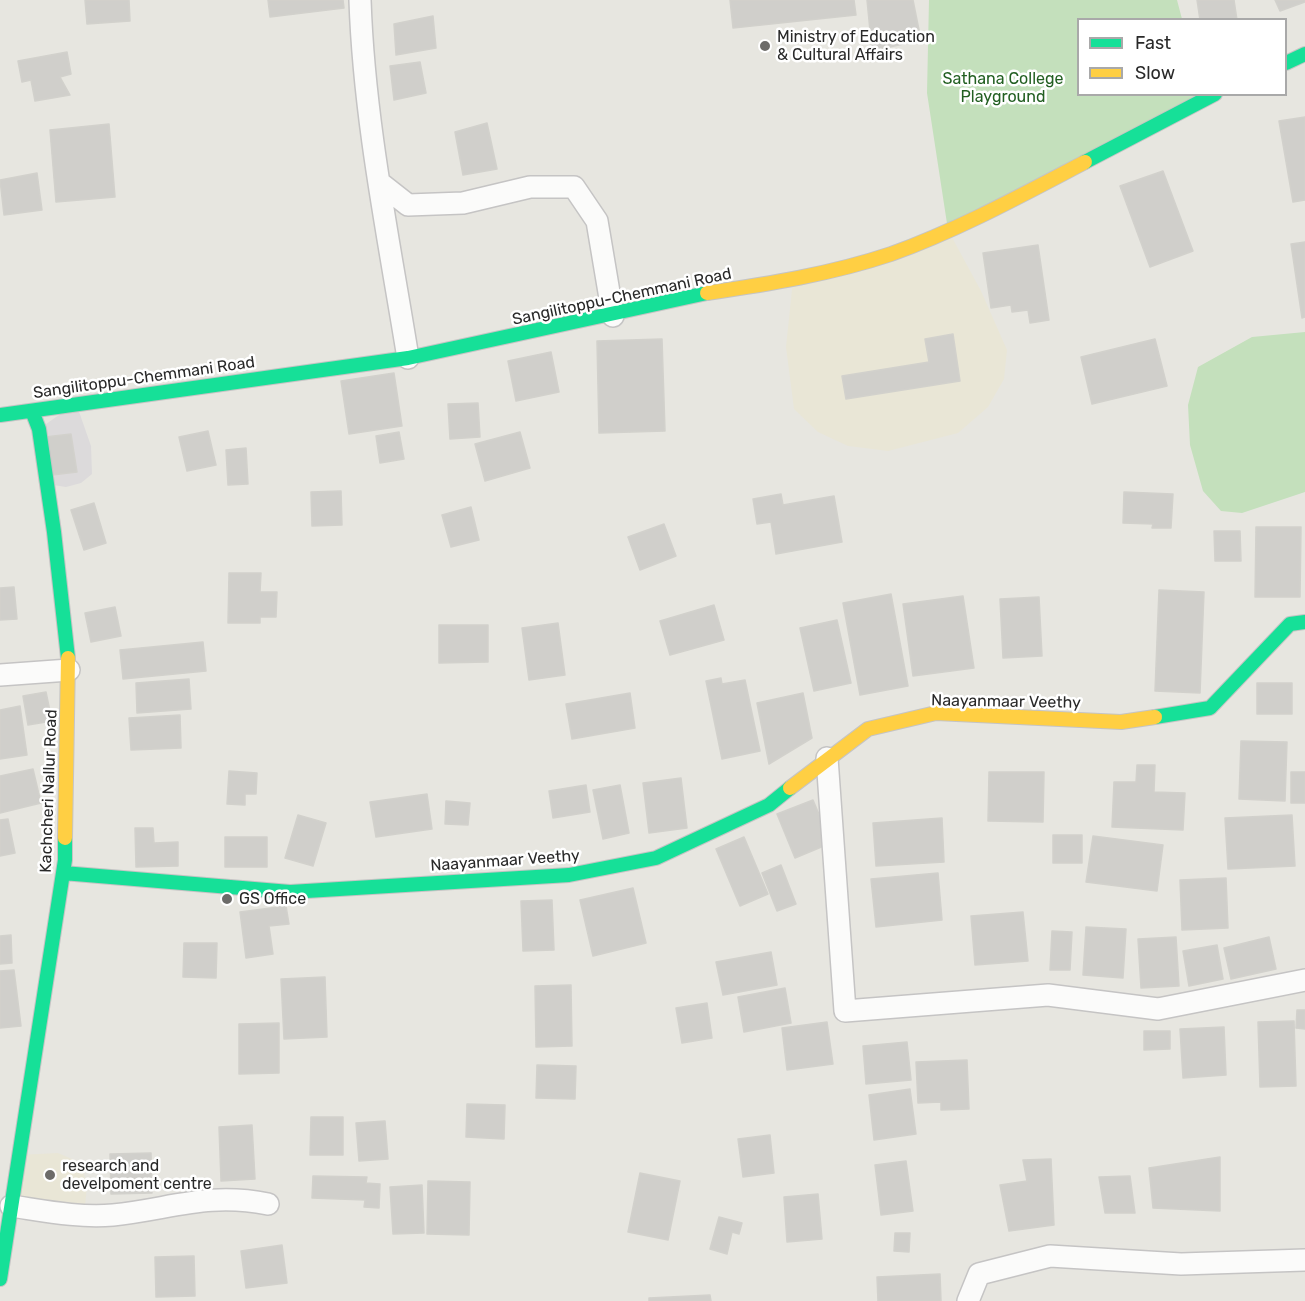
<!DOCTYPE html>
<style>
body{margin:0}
#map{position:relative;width:1305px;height:1301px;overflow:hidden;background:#e7e6e0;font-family:Rubik,sans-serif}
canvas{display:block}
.legend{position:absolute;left:1077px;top:18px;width:210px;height:78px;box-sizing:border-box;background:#fff;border:2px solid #a9a9a9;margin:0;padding:8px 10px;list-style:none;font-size:18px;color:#292929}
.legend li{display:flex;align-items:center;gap:12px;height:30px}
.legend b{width:30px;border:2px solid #a9a9a9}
</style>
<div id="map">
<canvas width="1305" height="1301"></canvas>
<ul class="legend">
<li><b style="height:8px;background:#16e098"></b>Fast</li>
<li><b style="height:8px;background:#ffcf43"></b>Slow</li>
</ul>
</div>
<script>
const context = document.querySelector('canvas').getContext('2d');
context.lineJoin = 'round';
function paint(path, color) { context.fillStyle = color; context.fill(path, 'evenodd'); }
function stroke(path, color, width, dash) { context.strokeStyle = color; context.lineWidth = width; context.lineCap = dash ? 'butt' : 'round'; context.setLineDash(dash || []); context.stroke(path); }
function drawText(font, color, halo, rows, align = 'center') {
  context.font = font + ' Rubik,sans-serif'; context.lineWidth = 5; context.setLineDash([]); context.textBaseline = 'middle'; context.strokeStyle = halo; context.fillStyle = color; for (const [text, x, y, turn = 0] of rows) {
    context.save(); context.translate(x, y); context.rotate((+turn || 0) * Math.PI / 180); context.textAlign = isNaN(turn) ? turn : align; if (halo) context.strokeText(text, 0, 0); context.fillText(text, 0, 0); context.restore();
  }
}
paint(new Path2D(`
 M 76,403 L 91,446 L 92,474 L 81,483 L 66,487 L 47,484 L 39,429 Z`), '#dcdadb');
paint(new Path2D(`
 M 948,230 L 981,291 L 1007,350 L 1004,379 L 988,407 L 958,433 L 888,451 L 848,446 L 818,432 L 794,409 L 786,347 L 793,280 Z
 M 58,1153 L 81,1163 L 87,1186 L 85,1206 L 12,1206 L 19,1155 Z`), '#e9e6d6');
paint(new Path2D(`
 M 929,0 L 1177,0 L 1182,19 L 1078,20 L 1078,94 L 1199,95 L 948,230 L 927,93 Z
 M 1305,332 L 1305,492 L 1242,513 L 1221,511 L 1203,491 L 1190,445 L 1188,405 L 1198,367 L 1252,337 Z`), '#c4e0bc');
const building = new Path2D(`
 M 85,0 L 129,0 L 130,21 L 87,24 Z
 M 268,0 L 343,0 L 344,8 L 270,17 Z
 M 730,0 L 854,0 L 856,15 L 733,28 Z
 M 867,0 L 913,0 L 921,40 L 872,51 Z
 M 1197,0 L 1234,0 L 1237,20 L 1200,20 Z
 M 1275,0 L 1305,0 L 1305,2 L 1280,11 Z
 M 433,16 L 436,48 L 396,55 L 394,24 Z
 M 67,52 L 71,74 L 60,77 L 70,95 L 35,101 L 31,80 L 22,82 L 18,61 Z
 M 420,62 L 426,93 L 394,100 L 390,66 Z
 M 1305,117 L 1305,200 L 1293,202 L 1279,121 Z
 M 487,123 L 497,169 L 463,175 L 455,132 Z
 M 109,124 L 115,197 L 56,202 L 50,130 Z
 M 1163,171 L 1193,251 L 1150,267 L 1120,186 Z
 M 37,173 L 42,210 L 4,215 L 0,180 Z
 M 1305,242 L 1305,317 L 1302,318 L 1291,244 Z
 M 1038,245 L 1049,320 L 1030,323 L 1028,310 L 1012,312 L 1011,305 L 991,308 L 983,253 Z
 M 953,334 L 960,381 L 846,399 L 842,376 L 929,362 L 925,339 Z
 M 662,339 L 665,431 L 599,433 L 597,341 Z
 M 1155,339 L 1167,386 L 1092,404 L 1081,357 Z
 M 551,352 L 559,392 L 516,401 L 508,361 Z
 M 394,373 L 402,426 L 349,434 L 341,381 Z
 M 478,403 L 480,437 L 450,439 L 448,404 Z
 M 208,431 L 216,465 L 187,471 L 179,437 Z
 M 399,432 L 404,459 L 380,463 L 376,436 Z
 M 520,432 L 530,468 L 485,481 L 475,444 Z
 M 71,434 L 77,472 L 52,475 L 45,437 Z
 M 246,448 L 248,484 L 228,485 L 226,450 Z
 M 341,491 L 342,525 L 312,526 L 311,492 Z
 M 1124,492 L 1173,494 L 1171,528 L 1152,528 L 1153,524 L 1123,523 Z
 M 781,494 L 783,505 L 834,496 L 842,542 L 776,554 L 771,522 L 757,524 L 753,499 Z
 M 94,503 L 106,543 L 84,550 L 71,510 Z
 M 471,507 L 479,540 L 451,547 L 442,515 Z
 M 664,524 L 676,556 L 640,570 L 628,537 Z
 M 1256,527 L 1301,527 L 1300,597 L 1255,597 Z
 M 1214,531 L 1240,531 L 1241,561 L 1215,561 Z
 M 229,573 L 261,573 L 260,592 L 277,592 L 276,617 L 260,617 L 260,623 L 228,623 Z
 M 14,587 L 17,619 L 0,620 L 0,588 Z
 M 1159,590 L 1204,592 L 1200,693 L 1155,691 Z
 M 891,594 L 908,686 L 860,695 L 843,603 Z
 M 963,596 L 974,668 L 913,676 L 903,604 Z
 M 1039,597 L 1042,656 L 1003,658 L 1000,599 Z
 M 714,605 L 724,640 L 670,655 L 660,621 Z
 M 115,607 L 121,636 L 91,642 L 85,613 Z
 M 837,620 L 851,683 L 814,691 L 800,628 Z
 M 558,623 L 565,675 L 529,680 L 522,628 Z
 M 439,625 L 488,625 L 488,662 L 439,663 Z
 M 203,642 L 206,671 L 123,679 L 120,650 Z
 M 721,678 L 722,684 L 745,680 L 760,751 L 722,759 L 706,681 Z
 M 189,679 L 191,709 L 137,713 L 136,683 Z
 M 1257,683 L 1292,683 L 1292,714 L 1257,714 Z
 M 46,692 L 52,721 L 28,725 L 23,696 Z
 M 630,693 L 635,728 L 572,739 L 566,704 Z
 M 803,693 L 812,738 L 769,764 L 757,703 Z
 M 20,706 L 27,755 L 0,759 L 0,710 Z
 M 180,715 L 181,748 L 131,750 L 129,718 Z
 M 1241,741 L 1287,742 L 1285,801 L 1239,799 Z
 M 1137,765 L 1155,765 L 1154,792 L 1185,793 L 1183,830 L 1112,827 L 1114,782 L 1136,782 Z
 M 33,769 L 41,803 L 0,813 L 0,776 Z
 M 229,771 L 257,773 L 256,794 L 245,794 L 245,805 L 227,804 Z
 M 989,772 L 1044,772 L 1043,822 L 988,821 Z
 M 1291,772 L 1305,772 L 1305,803 L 1291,803 Z
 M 681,778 L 687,828 L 649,833 L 643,783 Z
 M 586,785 L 590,812 L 553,818 L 549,791 Z
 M 620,785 L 629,833 L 603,839 L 593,790 Z
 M 427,794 L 432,829 L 376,837 L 370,802 Z
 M 813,800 L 831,843 L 795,858 L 777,814 Z
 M 446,801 L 470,803 L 468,825 L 445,824 Z
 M 298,815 L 326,823 L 313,866 L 285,858 Z
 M 1292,815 L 1295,866 L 1228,869 L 1225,818 Z
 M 942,818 L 944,862 L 876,866 L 873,823 Z
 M 8,819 L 15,853 L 0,856 L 0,820 Z
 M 135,828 L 153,828 L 154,843 L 178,842 L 178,866 L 136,867 Z
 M 1053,835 L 1082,835 L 1082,863 L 1053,863 Z
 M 1093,836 L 1163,845 L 1157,891 L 1086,882 Z
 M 225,837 L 267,837 L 267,867 L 225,867 Z
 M 744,837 L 768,894 L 740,906 L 716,849 Z
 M 781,865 L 796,904 L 777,911 L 762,873 Z
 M 938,873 L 942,920 L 876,927 L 871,879 Z
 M 1226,878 L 1228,928 L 1182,930 L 1180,880 Z
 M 633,888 L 646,943 L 593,956 L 580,900 Z
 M 552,900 L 554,950 L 523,951 L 521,901 Z
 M 286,906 L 289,924 L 269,926 L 273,954 L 246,958 L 240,912 Z
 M 1023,912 L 1028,961 L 975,965 L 971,916 Z
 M 1086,927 L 1126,929 L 1123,978 L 1083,975 Z
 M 1052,931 L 1072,932 L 1070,970 L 1050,970 Z
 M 11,935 L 12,963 L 0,964 L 0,936 Z
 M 1176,937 L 1179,986 L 1141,988 L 1138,939 Z
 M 1269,937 L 1276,969 L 1231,979 L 1224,948 Z
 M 184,943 L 217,943 L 216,978 L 183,977 Z
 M 1217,945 L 1223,979 L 1189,986 L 1183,951 Z
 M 771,952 L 777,985 L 723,995 L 716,962 Z
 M 14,970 L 21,1026 L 0,1028 L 0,971 Z
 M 325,977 L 327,1037 L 284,1039 L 281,979 Z
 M 571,985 L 572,1046 L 536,1047 L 535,986 Z
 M 785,988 L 791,1023 L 744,1032 L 738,997 Z
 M 707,1003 L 712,1038 L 682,1043 L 676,1008 Z
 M 1297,1010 L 1305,1010 L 1305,1029 L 1296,1028 Z
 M 1294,1021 L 1296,1086 L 1260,1087 L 1258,1022 Z
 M 827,1022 L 833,1064 L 787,1070 L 782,1028 Z
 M 279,1023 L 279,1073 L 239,1074 L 239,1024 Z
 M 1224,1027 L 1226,1075 L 1183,1078 L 1180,1029 Z
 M 1144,1031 L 1170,1031 L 1170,1049 L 1144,1050 Z
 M 907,1042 L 911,1080 L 866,1084 L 863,1046 Z
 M 967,1060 L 969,1109 L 941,1110 L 941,1102 L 918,1103 L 916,1062 Z
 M 537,1065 L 576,1066 L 575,1099 L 536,1098 Z
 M 910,1089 L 916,1134 L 874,1140 L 869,1095 Z
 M 467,1104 L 505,1105 L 504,1139 L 466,1137 Z
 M 311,1117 L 343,1117 L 343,1155 L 310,1155 Z
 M 385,1121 L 388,1159 L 359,1161 L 356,1123 Z
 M 252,1125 L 255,1179 L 221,1181 L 219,1127 Z
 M 770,1135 L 774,1173 L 743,1177 L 738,1139 Z
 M 151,1153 L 152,1193 L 111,1194 L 110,1154 Z
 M 1220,1157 L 1220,1211 L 1153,1208 L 1149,1168 Z
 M 1051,1159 L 1054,1225 L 1009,1231 L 1000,1185 L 1027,1181 L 1023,1160 Z
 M 906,1161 L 913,1211 L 881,1215 L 875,1165 Z
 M 640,1173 L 680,1181 L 668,1240 L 628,1232 Z
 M 313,1176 L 367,1177 L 366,1183 L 380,1184 L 379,1208 L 364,1207 L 365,1200 L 312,1198 Z
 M 1130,1176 L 1135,1213 L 1105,1213 L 1099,1177 Z
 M 428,1181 L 470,1182 L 469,1235 L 427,1234 Z
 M 422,1185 L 424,1233 L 393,1234 L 390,1187 Z
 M 818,1194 L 822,1239 L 787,1242 L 784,1197 Z
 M 719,1217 L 742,1223 L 739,1234 L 732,1232 L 727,1254 L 710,1249 Z
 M 895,1233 L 910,1233 L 909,1252 L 894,1251 Z
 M 282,1245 L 287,1283 L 246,1288 L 241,1251 Z
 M 194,1256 L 195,1296 L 156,1297 L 155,1257 Z
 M 940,1274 L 941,1301 L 878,1301 L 877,1277 Z
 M 710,1295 L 711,1301 L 649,1301 L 649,1298 Z`);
paint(building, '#d0cfcb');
stroke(building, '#d2d1cc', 1.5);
const street = new Path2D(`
 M 360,0 C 364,120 389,240 408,358
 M 380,183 L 408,205 L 463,203 L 530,187 L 574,187 L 597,221 L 613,316
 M 0,675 L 69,670
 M 827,758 L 845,1011 L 1048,995 L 1158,1009 L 1305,980
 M 11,1206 C 45,1211 79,1218 113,1215 C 171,1209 207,1192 268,1204
 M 968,1301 L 979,1274 L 1050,1256 L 1181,1264 L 1305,1260`);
const fast = new Path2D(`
 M 1286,63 L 1305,54
 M 1085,162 L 1215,94
 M 32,411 L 39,429 L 54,532 L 68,658
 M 0,415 L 408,358 L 707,293
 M 1155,717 L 1210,708 L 1290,624 L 1305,622
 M 63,873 L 290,892 L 569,875 L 656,858 L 769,805 L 790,788
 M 0,1279 L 65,860 L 65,838`);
const slow = new Path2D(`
 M 707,293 C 769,284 831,274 891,254 C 958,230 1022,195 1085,162
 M 790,788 L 868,729 L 936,713 L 1121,722 L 1155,717
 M 65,838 L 68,658`);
stroke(street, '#c5c4c4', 24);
stroke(fast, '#c5c4c4', 16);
stroke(slow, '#c5c4c4', 16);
stroke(street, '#fbfbfa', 21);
stroke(fast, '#16e098', 14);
stroke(slow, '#ffcf43', 14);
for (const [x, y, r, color] of [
 [765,46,6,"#6c6b69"],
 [227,899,6,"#6c6b69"],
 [50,1175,6,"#6c6b69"]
]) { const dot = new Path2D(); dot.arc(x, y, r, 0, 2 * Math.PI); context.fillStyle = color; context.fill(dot); stroke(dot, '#fff', 2); }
drawText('16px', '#292929', '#fff', [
 ["Ministry of Education",777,37],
 ["& Cultural Affairs",777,55],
 ["GS Office",239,899],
 ["research and",62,1166],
 ["develpoment centre",62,1184]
], 'left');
drawText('16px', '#225f21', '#fff', [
 ["Sathana College",1003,79],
 ["Playground",1003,97]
]);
drawText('16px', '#292929', '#fff', [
 ["Sangilitoppu-Chemmani Road",622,297,-12],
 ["Sangilitoppu-Chemmani Road",144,378,-8],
 ["Naayanmaar Veethy",1006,702,1],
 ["Kachcheri Nallur Road",49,791,-88],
 ["Naayanmaar Veethy",505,861,-4]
]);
</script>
